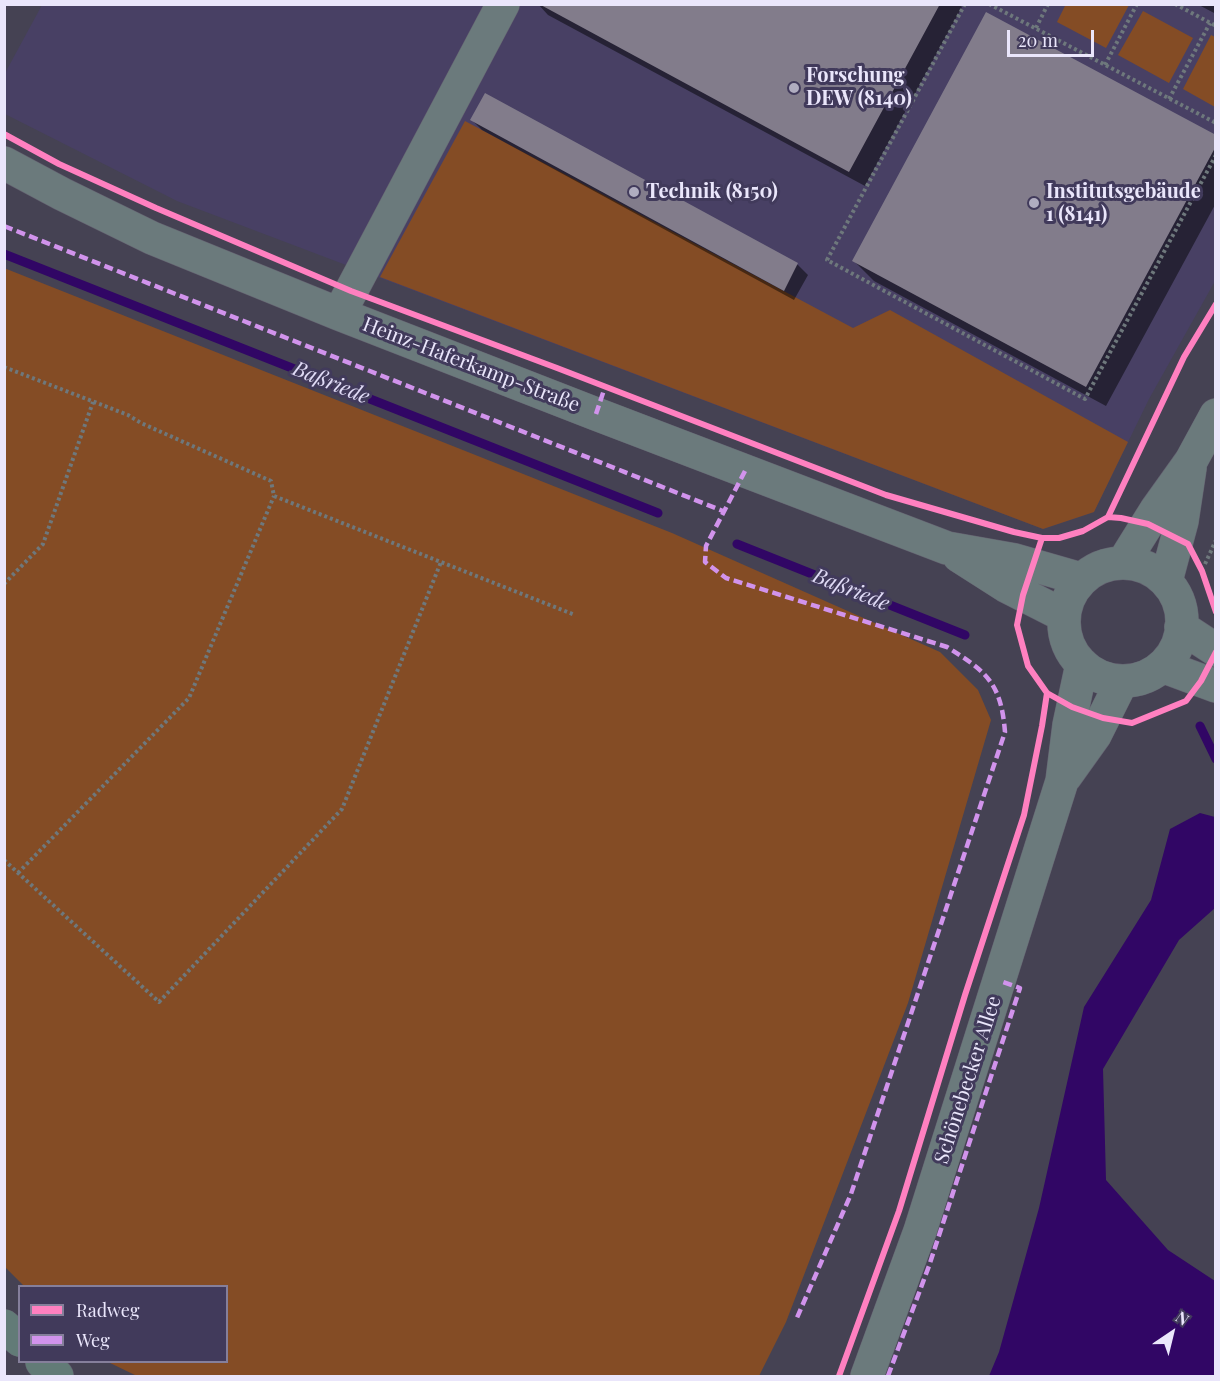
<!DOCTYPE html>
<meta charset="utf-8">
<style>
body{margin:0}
#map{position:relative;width:1220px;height:1381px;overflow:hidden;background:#454253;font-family:"Playfair Display",serif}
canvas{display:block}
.frame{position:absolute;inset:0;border:6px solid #eae6fb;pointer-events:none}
.legend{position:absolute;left:18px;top:1285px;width:210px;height:78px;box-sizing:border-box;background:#413a5b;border:2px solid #857f9b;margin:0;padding:8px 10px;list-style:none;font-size:18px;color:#eae6fb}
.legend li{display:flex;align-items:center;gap:12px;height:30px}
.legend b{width:30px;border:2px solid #857f9b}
.north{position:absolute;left:1142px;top:1303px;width:60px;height:60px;-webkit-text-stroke:4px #413a5b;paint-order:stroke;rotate:35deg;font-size:16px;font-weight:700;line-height:24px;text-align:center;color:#eae6fb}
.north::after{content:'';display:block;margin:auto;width:21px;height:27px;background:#eae6fb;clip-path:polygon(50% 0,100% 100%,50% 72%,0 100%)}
.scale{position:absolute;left:1007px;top:30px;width:87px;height:27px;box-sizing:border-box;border:3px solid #eae6fb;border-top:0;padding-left:8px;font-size:18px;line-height:21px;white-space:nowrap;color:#eae6fb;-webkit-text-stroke:4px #413a5b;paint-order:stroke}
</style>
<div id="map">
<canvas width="1220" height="1381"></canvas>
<div class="frame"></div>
<ul class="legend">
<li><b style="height:8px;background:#ff80c0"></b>Radweg</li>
<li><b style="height:8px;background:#d193ec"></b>Weg</li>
</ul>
<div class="north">N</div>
<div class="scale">20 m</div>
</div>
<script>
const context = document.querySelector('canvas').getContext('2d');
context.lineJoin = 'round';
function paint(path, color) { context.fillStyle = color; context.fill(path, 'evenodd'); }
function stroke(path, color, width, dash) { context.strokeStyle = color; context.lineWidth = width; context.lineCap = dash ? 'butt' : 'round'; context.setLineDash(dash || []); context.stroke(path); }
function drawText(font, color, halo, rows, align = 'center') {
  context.font = font + ' "Playfair Display",serif'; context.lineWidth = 6; context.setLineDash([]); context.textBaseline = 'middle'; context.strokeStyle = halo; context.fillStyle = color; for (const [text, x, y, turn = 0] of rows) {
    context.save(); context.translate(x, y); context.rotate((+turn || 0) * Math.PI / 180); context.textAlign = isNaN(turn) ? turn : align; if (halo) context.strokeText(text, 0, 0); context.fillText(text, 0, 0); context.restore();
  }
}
paint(new Path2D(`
 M 42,5 L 1215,5 L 1215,281 L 1149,399 L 1094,512 L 1043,529 L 177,201 L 5,114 L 4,75 Z`), '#484064');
paint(new Path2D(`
 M 1066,4 L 1129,4 L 1129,5 L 1106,48 L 1057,22 Z
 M 1143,11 L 1193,38 L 1169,83 L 1118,55 Z
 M 1211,35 L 1215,37 L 1215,107 L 1183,89 Z
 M 465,121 L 853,328 L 890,310 L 1128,442 L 1094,512 L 1043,529 L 380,277 Z
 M 4,268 L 672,533 L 940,652 L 978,690 L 991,720 L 908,1003 L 786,1322 L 759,1376 L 137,1376 L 108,1362 L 226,1362 L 226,1286 L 24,1286 L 5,1267 Z`), '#844c25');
paint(new Path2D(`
 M 1200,813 L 1215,817 L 1215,908 L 1179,940 L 1103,1069 L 1106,1180 L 1168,1250 L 1215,1281 L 1215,1376 L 989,1376 L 999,1352 L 1039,1208 L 1084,1007 L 1151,900 L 1170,829 Z`), '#310665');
paint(new Path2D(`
 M 538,4 L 959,4 L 962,7 L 865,186 L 548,15 Z
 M 1197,4 L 1216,4 L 1216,14 Z
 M 485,95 L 798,265 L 808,275 L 794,300 L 482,130 L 472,120 Z
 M 1216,137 L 1216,203 L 1106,406 L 874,281 L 854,261 Z`), '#0007');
stroke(new Path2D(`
 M 4,254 L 658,513
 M 737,544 L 965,635
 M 1200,726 L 1216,759`), '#310665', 9);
paint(new Path2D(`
 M 539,4 L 940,4 L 849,172 Z
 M 986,12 L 1216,135 L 1216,146 L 1086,387 L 852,261 Z
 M 485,93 L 798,263 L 784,291 L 470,120 Z`), '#827c8b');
const minor = new Path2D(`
 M 4,163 L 62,194 L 152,238 L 339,314 L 596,414 L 947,548 L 1015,560 L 1081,579
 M 339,314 L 503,4
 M 959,556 L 1006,586 L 1063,615
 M 1123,563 L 1156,510 L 1191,461 L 1216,415
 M1064 622a59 59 0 1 1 118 0a59 59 0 1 1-118 0Z
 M 1166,581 L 1182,521 L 1190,468
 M 1181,627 L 1216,650
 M 1162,666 L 1216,686
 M 1065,777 L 1095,735 L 1122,681
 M 867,1376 L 920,1231 L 1062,781 L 1069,725 L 1082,664`);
const highway = new Path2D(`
 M 4,1326 L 20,1340
 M 42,1362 L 57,1376`);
stroke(minor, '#646170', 34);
stroke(highway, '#646170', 34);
stroke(new Path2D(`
 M 965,4 L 827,260 L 1085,399 L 1216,155
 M 989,4 L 1216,123
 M 1175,4 L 1216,26
 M 1036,28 L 1048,4
 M 1105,65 L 1137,4
 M 1169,99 L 1210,23
 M 4,367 L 128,415 L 141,423 L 271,481 L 274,496 L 575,615
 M 1108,517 L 1184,357 L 1216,304
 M 1205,564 L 1216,540
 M 4,584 L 43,544 L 93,402
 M 4,860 L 159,1002 L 342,809 L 441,562
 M 18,873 L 189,698 L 274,496`), '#6e787c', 4, [3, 3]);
stroke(minor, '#6b7a7c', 33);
stroke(highway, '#627b77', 33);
stroke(new Path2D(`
 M 4,226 L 723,511
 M 596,414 L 605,387
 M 745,471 L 706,546 L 705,562 L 726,578 L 947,647 C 987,672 1001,683 1005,732 L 851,1194 L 796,1320
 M 888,1376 L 929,1266 L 1020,988 L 1000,981`), '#d193ec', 4.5, [9, 4.5]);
stroke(new Path2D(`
 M 4,134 L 59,164 L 156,208 L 351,291 L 557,368 L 886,495 L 1014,532 L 1042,538
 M 1108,517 L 1184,357 L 1216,304
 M 1216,612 L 1202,571 L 1188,544 L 1148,524 L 1121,518 L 1108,517 L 1083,531 L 1059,538 L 1042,538 L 1023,595 L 1017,625 L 1028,666 L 1047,693 L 1072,707 L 1103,718 L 1132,723 L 1186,701 L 1201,681 L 1216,652
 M 839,1376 L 899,1211 L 965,995 L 1024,815 L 1042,726 L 1047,693`), '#ff80c0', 6);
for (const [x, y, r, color] of [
 [794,88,6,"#b0adc0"],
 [634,192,6,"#b0adc0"],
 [1034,203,6,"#b0adc0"]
]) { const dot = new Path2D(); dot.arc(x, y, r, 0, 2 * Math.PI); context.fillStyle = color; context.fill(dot); stroke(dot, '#413a5b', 2); }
drawText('bold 20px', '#eae6fb', '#413a5b', [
 ["Forschung",806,76],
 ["DEW (8140)",806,99],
 ["Technik (8150)",646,192],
 ["Institutsgebäude",1046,192],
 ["1 (8141)",1046,215]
], 'left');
drawText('20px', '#eae6fb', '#413a5b', [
 ["Heinz-Haferkamp-Straße",471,365,21],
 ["Schönebecker Allee",968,1080,-72]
]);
drawText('italic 21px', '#e0dbf6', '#413a5b', [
 ["Baßriede",331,383,22],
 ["Baßriede",851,590,22]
]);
</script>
